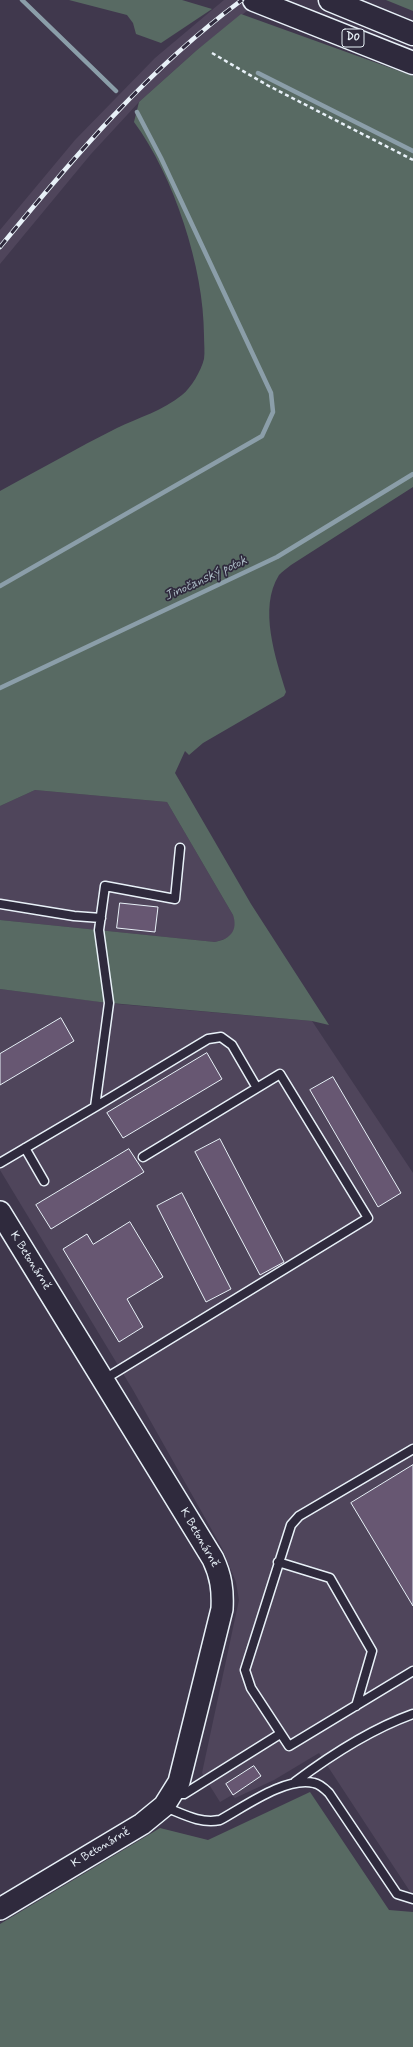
<!DOCTYPE html>
<meta charset="utf-8">
<style>
body{margin:0}
canvas{display:block;background:#40384d}
</style>
<canvas width="413" height="2047"></canvas>
<script>
const context = document.querySelector('canvas').getContext('2d');
context.lineJoin = 'round';
function paint(path, color) { context.fillStyle = color; context.fill(path, 'evenodd'); }
function stroke(path, color, width, dash) { context.strokeStyle = color; context.lineWidth = width; context.lineCap = dash ? 'butt' : 'round'; context.setLineDash(dash || []); context.stroke(path); }
function drawText(font, color, halo, rows, align = 'center') {
  context.font = font + ' Mynerve,sans-serif'; context.lineWidth = 3.5; context.setLineDash([]); context.textBaseline = 'middle'; context.strokeStyle = halo; context.fillStyle = color; for (const [text, x, y, turn = 0] of rows) {
    context.save(); context.translate(x, y); context.rotate((+turn || 0) * Math.PI / 180); context.textAlign = isNaN(turn) ? turn : align; if (halo) context.strokeText(text, 0, 0); context.fillText(text, 0, 0); context.restore();
  }
}
paint(new Path2D(`
 M 224,0 L 261,0 L 197,50 L 139,102 L 91,154 L 0,264 L 0,230 L 75,140 L 155,58 Z
 M 35,790 L 167,802 L 233,915 L 236,923 L 234,931 L 228,938 L 215,942 L 0,920 L 0,806 Z
 M 0,989 L 117,1004 L 312,1021 L 413,1173 L 413,1896 L 319,1753 L 274,1780 L 235,1798 L 232,1795 L 220,1802 L 202,1773 L 239,1600 L 236,1582 L 222,1548 L 133,1390 L 0,1170 Z`), '#4f455b');
paint(new Path2D(`
 M 69,0 L 182,0 L 212,9 L 161,43 L 136,34 L 133,23 L 127,15 Z
 M 386,0 L 413,0 L 413,11 Z
 M 241,14 L 413,76 L 413,487 L 291,565 C 287,568 282,572 279,575 C 258,608 276,659 286,692 L 284,696 L 203,743 L 189,755 L 185,751 L 175,773 L 251,904 L 329,1025 L 312,1021 L 100,1002 L 0,989 L 0,920 L 215,942 C 231,939 238,930 233,915 L 167,802 L 35,790 L 0,806 L 0,491 C 39,470 77,448 117,428 C 138,418 164,410 182,395 C 191,388 201,371 204,359 C 205,352 204,343 204,335 C 204,268 174,176 134,122 L 139,102 L 197,50 Z
 M 310,1792 L 389,1910 L 413,1912 L 413,2047 L 0,2047 L 0,1924 L 160,1828 L 208,1840 Z`), '#586a63');
stroke(new Path2D(`
 M 22,0 L 116,91
 M 258,73 L 413,151
 M 0,586 L 262,436 L 273,412 L 271,393 L 161,158 L 137,112
 M 0,688 L 277,557 L 413,474`), '#8b9ea9', 4.5);
const building = new Path2D(`
 M 120,903 L 158,907 L 155,932 L 117,928 Z
 M 61,1018 L 74,1041 L 0,1085 L 0,1054 Z
 M 207,1053 L 222,1079 L 123,1138 L 107,1113 Z
 M 333,1077 L 401,1193 L 378,1207 L 310,1090 Z
 M 220,1139 L 284,1262 L 260,1275 L 195,1152 Z
 M 129,1149 L 144,1172 L 51,1229 L 36,1205 Z
 M 182,1193 L 231,1289 L 206,1302 L 157,1206 Z
 M 130,1222 L 163,1277 L 127,1299 L 143,1327 L 119,1342 L 63,1249 L 87,1234 L 93,1244 Z
 M 413,1465 L 413,1606 L 351,1503 Z
 M 254,1766 L 261,1776 L 233,1795 L 226,1784 Z`);
paint(building, '#675772');
stroke(building, '#e8f1f8', 1);
const service = new Path2D(`
 M 0,904 L 74,916 L 101,918
 M 95,1107 L 208,1039 L 221,1037 L 232,1045 L 257,1088
 M 25,1148 L 44,1181
 M 0,1163 L 95,1107 L 109,1003 L 99,930 L 105,886 L 175,899 L 180,848
 M 103,1380 L 368,1218 L 280,1074 L 143,1157
 M 413,1449 L 299,1516 L 291,1525 L 245,1670 L 251,1688 L 289,1746 L 413,1671
 M 278,1562 L 330,1578 L 372,1651 L 356,1706
 M 295,1782 C 331,1755 371,1729 413,1714
 M 173,1794 L 184,1794 L 280,1734
 M 165,1807 C 183,1814 200,1824 220,1820 C 244,1807 286,1776 314,1783 C 320,1784 325,1789 329,1793 L 397,1894 L 413,1899`);
const tertiary = new Path2D(`
 M 0,1212 L 213,1559 C 221,1576 223,1590 222,1609 L 179,1782 L 164,1806 L 142,1824 L 0,1909`);
const motorway = new Path2D(`
 M 254,0 L 413,63
 M 330,0 L 413,34`);
stroke(service, '#e8f1f8', 11);
stroke(tertiary, '#e8f1f8', 24);
stroke(motorway, '#e8f1f8', 25);
stroke(new Path2D(`
 M 212,53 L 267,85 L 413,160`), '#e8f1f8', 2.5, [4, 3]);
stroke(service, '#2f2a3d', 8);
stroke(tertiary, '#2f2a3d', 21);
stroke(motorway, '#2f2a3d', 22);
const rail = new Path2D(`
 M 0,247 C 74,157 148,69 242,0`);
stroke(rail, '#e8f1f8', 4.5);
stroke(rail, '#2f2a3d', 3, [9]);
for (const [x, y, w] of [
 [353,38,22]
]) { const box = new Path2D(); box.roundRect(x - w / 2, y - 9, w, 18, 3); context.fillStyle = '#2f2a3d'; context.fill(box); stroke(box, '#e8f1f8', 1); }
drawText('bold 11px', '#e8f1f8', null, [
 ["D0",353,38]
]);
drawText('12px', '#e8f1f8', '#2f2a3d', [
 ["K Betonárně",30,1261,58],
 ["K Betonárně",199,1538,60],
 ["K Betonárně",101,1848,-31]
]);
drawText('italic 13px', '#aab9c3', '#2f2a3d', [
 ["Jinočanský potok",206,579,-25]
]);
</script>
